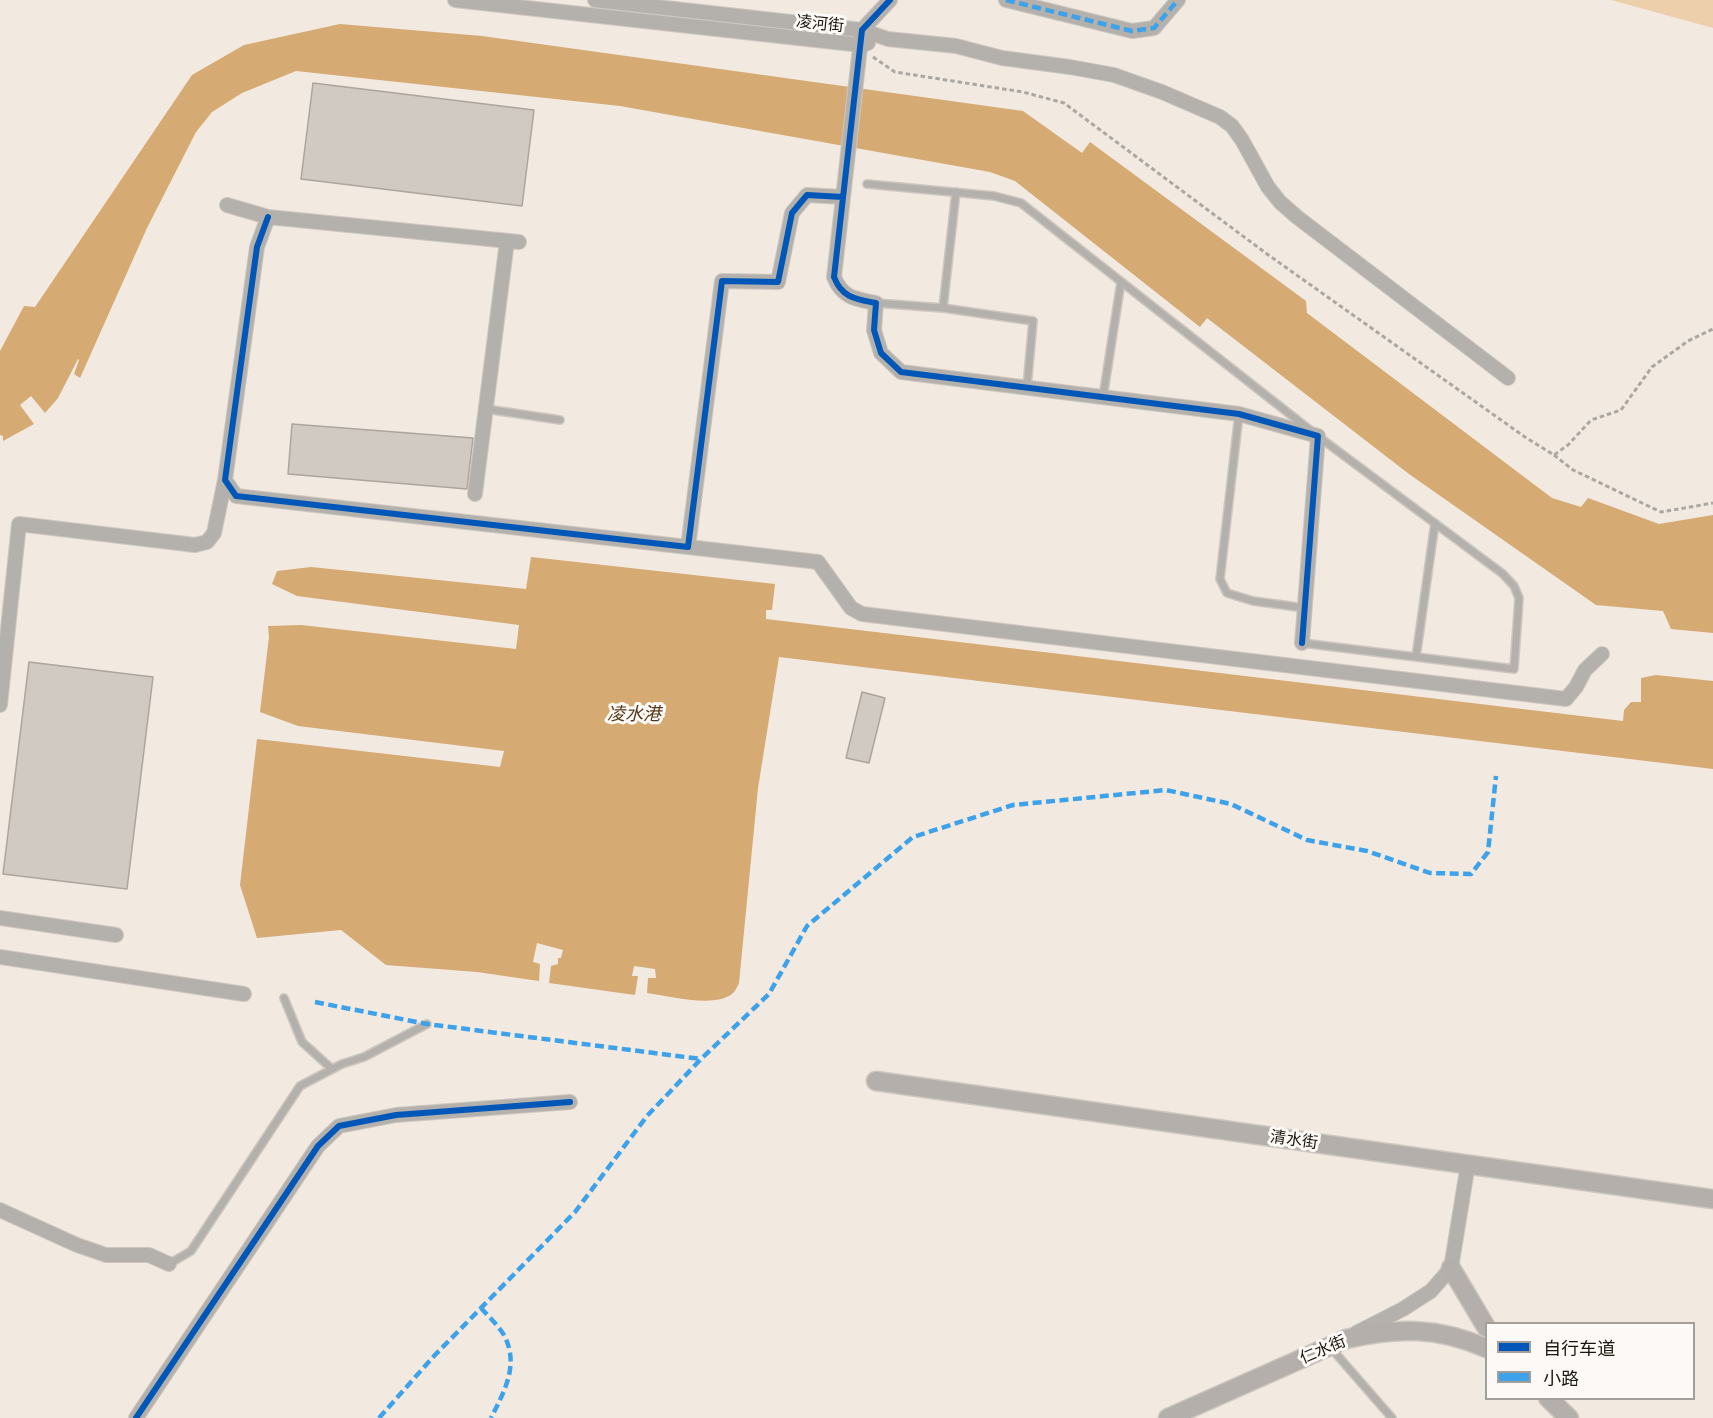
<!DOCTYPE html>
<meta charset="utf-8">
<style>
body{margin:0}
#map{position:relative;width:1713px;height:1418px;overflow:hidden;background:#f2e9e0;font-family:Raleway,"Noto Sans SC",sans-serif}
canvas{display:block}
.legend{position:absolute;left:1485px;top:1322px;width:210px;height:78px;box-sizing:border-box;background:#fcf9f6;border:2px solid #a29e99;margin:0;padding:8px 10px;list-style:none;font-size:18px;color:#1a150e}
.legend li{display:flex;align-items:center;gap:12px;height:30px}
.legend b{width:30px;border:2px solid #a29e99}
</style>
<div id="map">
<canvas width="1713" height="1418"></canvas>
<ul class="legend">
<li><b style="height:8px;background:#0057b8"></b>自行车道</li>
<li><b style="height:8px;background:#3da2e9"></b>小路</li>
</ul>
</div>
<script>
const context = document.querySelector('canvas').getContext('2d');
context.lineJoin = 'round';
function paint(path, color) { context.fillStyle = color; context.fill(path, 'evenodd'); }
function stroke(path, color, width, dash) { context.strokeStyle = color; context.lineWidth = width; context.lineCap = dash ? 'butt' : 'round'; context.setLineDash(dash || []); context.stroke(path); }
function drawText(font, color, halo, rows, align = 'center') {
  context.font = font + ' Raleway,"Noto Sans SC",sans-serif'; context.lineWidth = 6; context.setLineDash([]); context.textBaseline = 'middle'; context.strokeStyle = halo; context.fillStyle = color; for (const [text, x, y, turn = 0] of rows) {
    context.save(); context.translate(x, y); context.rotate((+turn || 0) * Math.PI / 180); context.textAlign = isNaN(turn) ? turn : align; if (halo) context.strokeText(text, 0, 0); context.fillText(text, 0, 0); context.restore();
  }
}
paint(new Path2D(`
 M 1611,0 L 1713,0 L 1713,28 Z`), '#edcfac');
paint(new Path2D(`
 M 340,24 L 482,36 L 1023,111 L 1082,153 L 1090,142 L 1306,301 L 1307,313 L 1552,498 L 1581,507 L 1588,498 L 1659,524 L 1713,515 L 1713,633 L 1671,629 L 1663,611 L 1596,605 L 1409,474 L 1207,318 L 1200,327 L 1015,181 L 990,172 L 620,106 L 296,71 L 242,93 L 212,112 L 196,132 L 147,228 L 80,378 L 74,374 L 79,360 L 78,359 L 58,398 L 45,413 L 31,396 L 20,405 L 34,424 L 3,441 L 3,436 L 0,435 L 0,351 L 24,306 L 35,307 L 192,75 L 244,45 Z
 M 531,557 L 775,584 L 772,610 L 766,610 L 766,619 L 1623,721 L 1624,710 L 1631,702 L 1641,702 L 1641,678 L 1656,675 L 1713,681 L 1713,769 L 779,657 L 758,788 L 739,983 C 737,987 735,992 732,994 C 714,1008 669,996 647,993 L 648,978 L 656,978 L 655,969 L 634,966 L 632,976 L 638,976 L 635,995 L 549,983 L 551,966 L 558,964 L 558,958 L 561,958 L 563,950 L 537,943 L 533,962 L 540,964 L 539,981 L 477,972 L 386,965 L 341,930 L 257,938 L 240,885 L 257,739 L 500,767 L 504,751 L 298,726 L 260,712 L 269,637 L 268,626 L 301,625 L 516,649 L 519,625 L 297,596 L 272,584 L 277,571 L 311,567 L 526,589 Z`), '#d5aa73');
const building = new Path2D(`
 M 313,83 L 534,110 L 522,206 L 301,179 Z
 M 292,424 L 473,438 L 467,489 L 288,474 Z
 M 29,662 L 153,677 L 127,889 L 3,874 Z
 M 862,692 L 885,698 L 869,763 L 846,758 Z`);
paint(building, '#d1cac2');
stroke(building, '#aca59f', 1.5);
const lane = new Path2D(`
 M 867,184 L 994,196 L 1021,203 L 1310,430
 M 876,303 L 943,308 L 1033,321 L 1027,387
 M 943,308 L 956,192
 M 1103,397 L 1121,282
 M 486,409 L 560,420
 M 1239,414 L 1220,579 L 1227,593 L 1253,601 L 1305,608
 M 1302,643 L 1514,669 L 1519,598 L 1514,586 L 1503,574 L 1319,437
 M 1416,657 L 1435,523
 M 284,998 L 302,1042 L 332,1069
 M 169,1264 L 191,1251 L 300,1086 L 342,1064 L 364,1057 L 427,1024
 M 1331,1348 L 1392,1418`);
const street = new Path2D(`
 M 455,0 L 861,45 L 868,43
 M 595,0 L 862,30 L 888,39 L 956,46 L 1002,58 L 1070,67 L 1114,75 L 1162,92 L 1220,117 L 1232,126 L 1242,140 L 1268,187 L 1280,202 L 1297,217 L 1508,378
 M 890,0 L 862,30 L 834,277 C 842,298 856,299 876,303 L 874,330 L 881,353 L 901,372 L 1239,414 L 1318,436 L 1302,643
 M 1006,0 L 1132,31 L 1154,28 L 1178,0
 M 227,205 L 268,217 L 519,242
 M 268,217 L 257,247 L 225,480 L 236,496 L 688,547 L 722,281 L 778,282 L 792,213 L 807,195 L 843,197
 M 475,494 L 507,241
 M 688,547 L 818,562 L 851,608 L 862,614 L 1566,699 L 1576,687 L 1585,670 L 1602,654
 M 0,705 L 19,524 L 195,545 L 207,542 L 214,533 L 225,480
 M 0,918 L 116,935
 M 0,957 L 244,994
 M 0,1210 L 77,1245 L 106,1255 L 149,1255 L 169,1264
 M 1356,1333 L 1403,1309 L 1431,1291 L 1451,1268 L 1468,1164
 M 136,1418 L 318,1146 L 339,1126 L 396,1115 L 570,1102`);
const secondary = new Path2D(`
 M 876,1081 L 1713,1199
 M 1451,1268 L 1486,1327
 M 1548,1398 L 1569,1418
 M 1168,1418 L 1346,1339 C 1397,1327 1438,1327 1486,1348`);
stroke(lane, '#cec7c0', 10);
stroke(street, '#cec7c0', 16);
stroke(secondary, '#cec7c0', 21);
stroke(new Path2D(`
 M 873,57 L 895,72 L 1023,92 L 1064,103 L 1267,254 L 1525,437 L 1554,455 L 1568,445 L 1591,420 L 1621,410 L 1652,367 L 1688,341 L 1713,329
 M 1554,455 L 1573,470 L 1661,512 L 1713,503`), '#aba8a3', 3, [4.5, 3]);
stroke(lane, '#b4b0ac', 7);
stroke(street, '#b4b0ac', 14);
stroke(secondary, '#b4afaa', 18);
stroke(new Path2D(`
 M 1006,0 L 1132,31 L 1154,28 L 1178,0
 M 315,1002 L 427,1024 L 701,1059
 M 481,1308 C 489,1317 500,1327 505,1337 C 519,1366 504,1392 491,1418
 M 379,1418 L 434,1356 L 575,1212 L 647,1116 L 701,1059 L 769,994 L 807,926 L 913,837 L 1013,805 L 1166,790 L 1231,804 L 1307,840 L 1367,851 L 1430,873 L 1471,874 L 1488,852 L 1496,776`), '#3da2e9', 4.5, [9, 4.5]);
stroke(new Path2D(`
 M 890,0 L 862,30 L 834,277 C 842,298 856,299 876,303 L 874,330 L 881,353 L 901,372 L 1239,414 L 1318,436 L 1302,643
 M 268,217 L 257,247 L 225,480 L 236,496 L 688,547 L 722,281 L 778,282 L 792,213 L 807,195 L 843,197
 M 136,1418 L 318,1146 L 339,1126 L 396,1115 L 570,1102`), '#0057b8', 6);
drawText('16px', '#1a150e', '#fcf9f6', [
 ["凌河街",820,24,6],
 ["清水街",1294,1140,8],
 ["仁水街",1323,1350,-23]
]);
drawText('italic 18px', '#533a1b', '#fcf9f6', [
 ["凌水港",634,715]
]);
</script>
